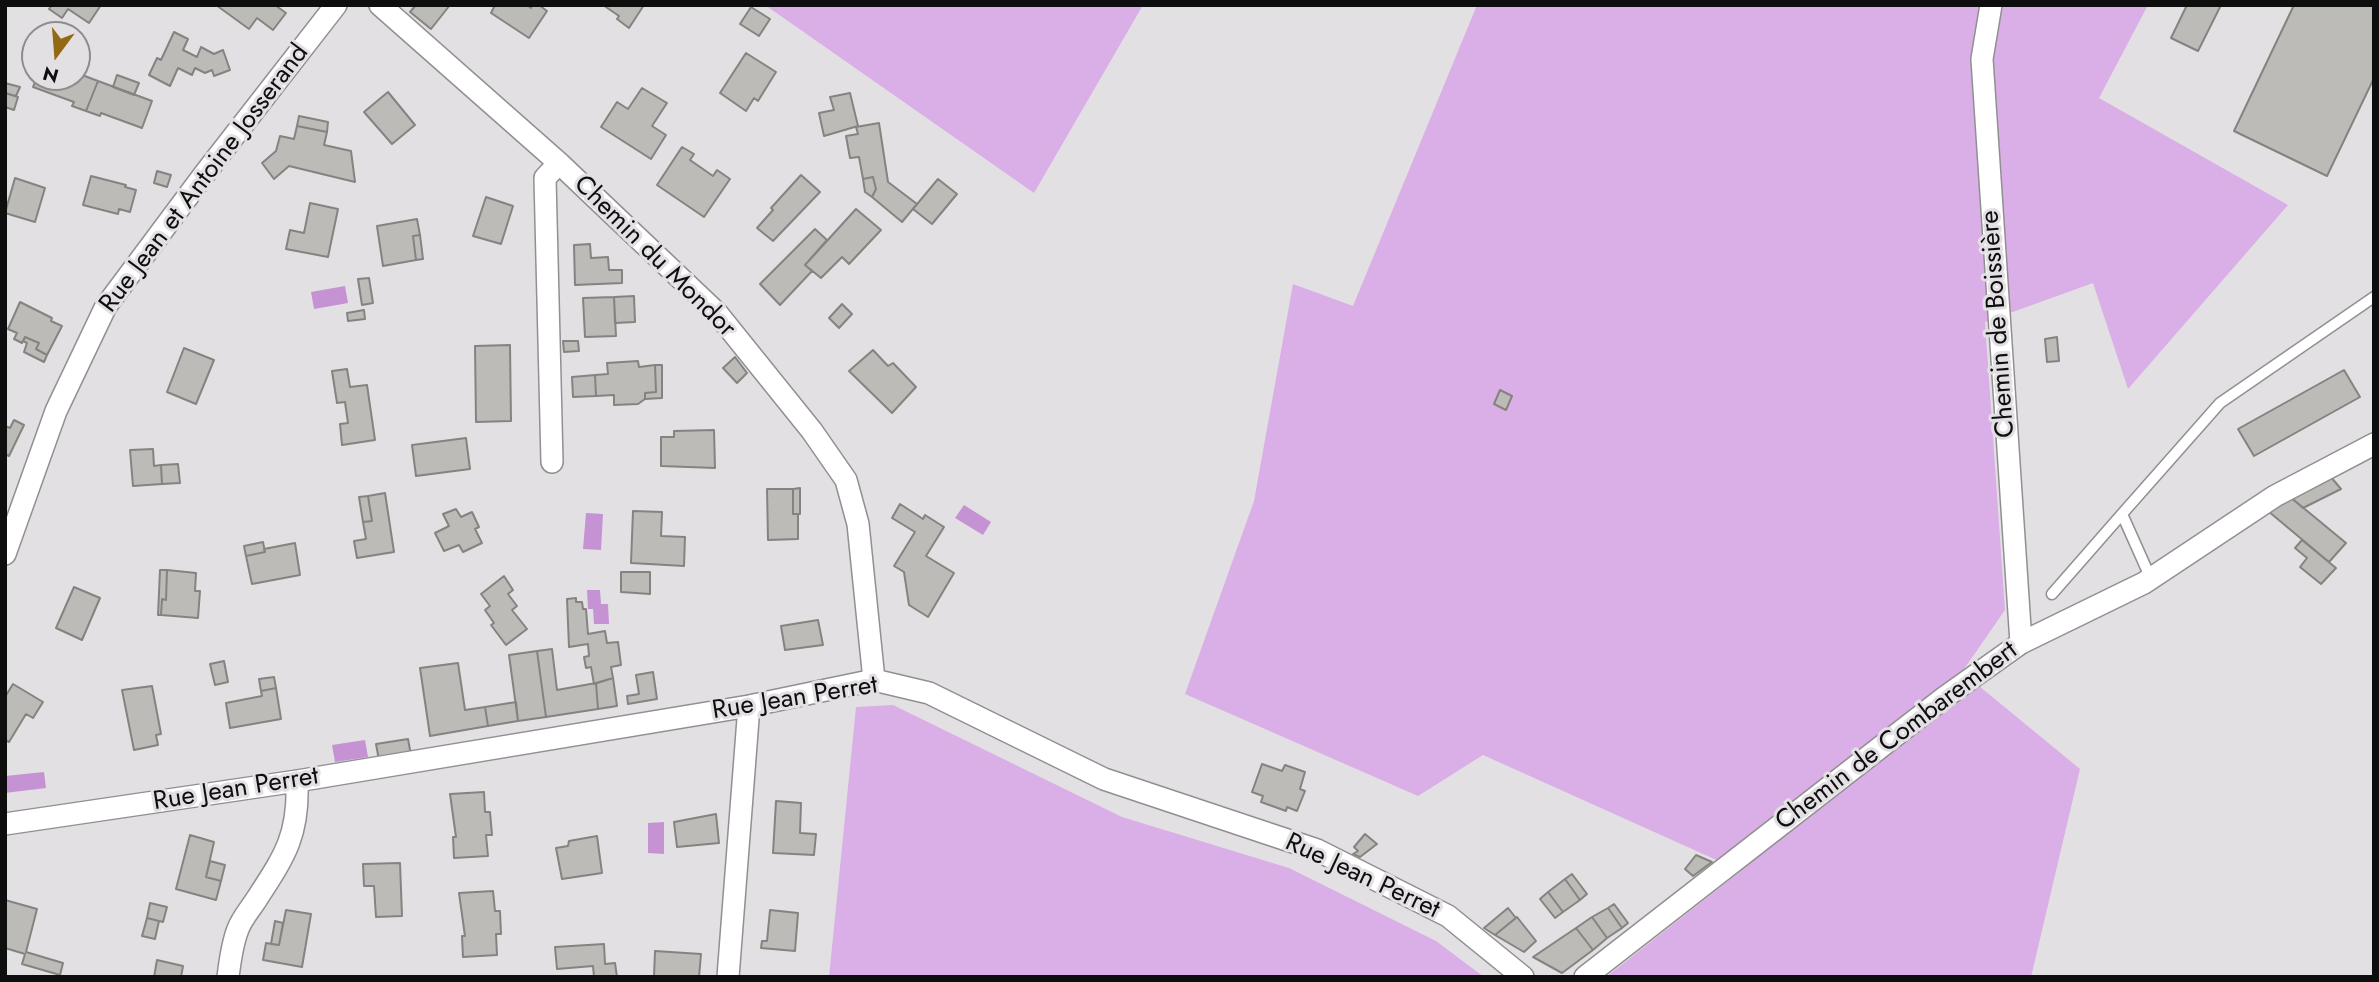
<!DOCTYPE html>
<meta charset="utf-8">
<style>
body{margin:0}
#map{position:relative;width:2379px;height:982px;overflow:hidden;background:#e3e0e4;font-family:Jost,sans-serif}
canvas{display:block}
.frame{position:absolute;inset:0;border:7px solid #0f0e0f;pointer-events:none}
.north{position:absolute;left:21px;top:21px;width:70px;height:70px;box-sizing:border-box;background:#e3e0e4;border:2px solid #8e8c8f;border-radius:50%;rotate:196deg;font-size:19px;font-weight:700;line-height:28px;text-align:center;color:#0f0e0f}
.north::after{content:'';display:block;margin:auto;width:24px;height:32px;background:#936a14;clip-path:polygon(50% 0,100% 100%,50% 72%,0 100%)}
</style>
<div id="map">
<canvas width="2379" height="982"></canvas>
<div class="frame"></div>
<div class="north">N</div>
</div>
<script>
const context = document.querySelector('canvas').getContext('2d');
context.lineJoin = 'round';
function paint(path, color) { context.fillStyle = color; context.fill(path, 'evenodd'); }
function stroke(path, color, width, dash) { context.strokeStyle = color; context.lineWidth = width; context.lineCap = dash ? 'butt' : 'round'; context.setLineDash(dash || []); context.stroke(path); }
function drawText(font, color, halo, rows, align = 'center') {
  context.font = font + ' Jost,sans-serif'; context.lineWidth = 6; context.setLineDash([]); context.textBaseline = 'middle'; context.strokeStyle = halo; context.fillStyle = color; for (const [text, x, y, turn = 0] of rows) {
    context.save(); context.translate(x, y); context.rotate((+turn || 0) * Math.PI / 180); context.textAlign = isNaN(turn) ? turn : align; if (halo) context.strokeText(text, 0, 0); context.fillText(text, 0, 0); context.restore();
  }
}
paint(new Path2D(`
 M 765,5 L 1143,5 L 1034,193 Z
 M 1477,5 L 2148,5 L 2099,98 L 2288,205 L 2128,389 L 2093,283 L 1985,322 L 2005,610 L 1962,672 L 2080,769 L 2031,977 L 1606,977 L 1741,871 L 1483,755 L 1418,796 L 1185,694 L 1254,501 L 1293,284 L 1353,306 Z
 M 893,705 L 1122,817 L 1289,868 L 1436,941 L 1484,977 L 829,977 L 856,707 Z`), '#daaee6');
paint(new Path2D(`
 M 345,286 L 348,303 L 314,309 L 311,292 Z
 M 964,505 L 991,522 L 983,535 L 955,518 Z
 M 586,513 L 603,514 L 601,550 L 583,549 Z
 M 587,590 L 600,590 L 601,604 L 608,604 L 609,624 L 594,624 L 593,609 L 588,609 Z
 M 365,740 L 368,757 L 335,762 L 332,745 Z
 M 44,772 L 46,788 L 5,793 L 5,776 Z
 M 664,822 L 664,854 L 648,853 L 648,823 Z`), '#c592d4');
const building = new Path2D(`
 M 52,5 L 101,5 L 89,23 L 68,9 L 62,18 L 49,9 Z
 M 216,5 L 275,5 L 286,13 L 273,30 L 257,18 L 249,29 Z
 M 416,5 L 450,5 L 431,29 L 410,12 Z
 M 495,5 L 527,5 L 531,8 L 532,5 L 539,5 L 547,11 L 529,38 L 491,13 Z
 M 603,5 L 644,5 L 629,28 L 617,19 L 619,16 Z
 M 2187,5 L 2221,5 L 2198,51 L 2171,38 Z
 M 2294,5 L 2374,5 L 2374,78 L 2327,176 L 2234,131 Z
 M 751,7 L 770,19 L 759,36 L 740,24 Z
 M 174,32 L 188,39 L 183,50 L 197,57 L 201,47 L 214,54 L 223,50 L 230,70 L 214,76 L 212,70 L 205,73 L 195,68 L 192,75 L 178,68 L 170,86 L 149,75 L 157,58 L 161,60 Z
 M 746,53 L 776,72 L 758,101 L 754,98 L 746,111 L 720,93 Z
 M 77,73 L 98,81 L 86,111 L 72,106 L 74,102 L 33,87 L 37,77 L 77,77 Z
 M 117,75 L 139,83 L 134,95 L 113,87 Z
 M 98,81 L 152,101 L 142,128 L 101,113 L 100,116 L 86,111 Z
 M 5,83 L 20,87 L 16,96 L 5,93 Z
 M 642,88 L 667,103 L 652,126 L 666,135 L 651,159 L 601,127 L 617,102 L 628,109 Z
 M 388,92 L 415,125 L 392,144 L 364,112 Z
 M 5,93 L 18,97 L 14,110 L 5,107 Z
 M 850,93 L 858,126 L 824,136 L 819,113 L 834,110 L 830,97 Z
 M 299,116 L 328,122 L 327,132 L 297,126 Z
 M 879,123 L 888,182 L 917,204 L 902,222 L 872,197 L 876,189 L 873,177 L 863,179 L 859,157 L 850,158 L 846,136 L 858,134 L 856,127 Z
 M 297,126 L 327,132 L 324,145 L 351,151 L 355,182 L 289,166 L 274,179 L 262,163 L 276,151 L 280,136 L 294,139 Z
 M 682,147 L 694,154 L 690,160 L 713,176 L 717,170 L 730,179 L 704,217 L 657,185 Z
 M 157,171 L 171,175 L 167,187 L 154,183 Z
 M 801,175 L 820,192 L 773,241 L 757,228 L 773,210 L 771,208 Z
 M 91,176 L 126,185 L 125,187 L 136,190 L 130,212 L 119,209 L 118,214 L 83,205 Z
 M 873,177 L 876,189 L 872,197 L 865,192 L 863,179 Z
 M 15,178 L 45,188 L 35,222 L 5,213 Z
 M 938,179 L 957,194 L 932,224 L 913,209 Z
 M 486,197 L 513,206 L 501,244 L 473,236 Z
 M 310,203 L 338,209 L 328,257 L 286,249 L 290,230 L 304,233 Z
 M 856,209 L 881,230 L 849,264 L 842,257 L 821,278 L 805,265 Z
 M 417,219 L 420,235 L 413,236 L 416,260 L 383,266 L 377,226 Z
 M 815,229 L 827,240 L 805,265 L 812,271 L 780,305 L 760,284 Z
 M 420,235 L 423,259 L 416,260 L 413,236 Z
 M 590,244 L 591,258 L 608,257 L 609,270 L 622,270 L 622,283 L 575,285 L 574,245 Z
 M 369,278 L 373,303 L 362,305 L 358,279 Z
 M 634,296 L 635,322 L 615,323 L 614,297 Z
 M 614,297 L 616,336 L 585,337 L 583,298 Z
 M 20,302 L 52,318 L 51,321 L 62,326 L 47,355 L 36,349 L 39,343 L 25,337 L 22,343 L 14,339 L 17,333 L 8,329 Z
 M 842,304 L 852,314 L 839,328 L 829,318 Z
 M 364,310 L 365,319 L 348,321 L 347,313 Z
 M 25,337 L 39,343 L 36,349 L 47,355 L 44,362 L 24,352 L 27,343 L 23,341 Z
 M 2057,337 L 2059,361 L 2047,362 L 2045,339 Z
 M 563,341 L 578,341 L 579,351 L 564,352 Z
 M 510,345 L 511,421 L 476,422 L 475,346 Z
 M 184,348 L 214,360 L 196,404 L 167,392 Z
 M 873,350 L 888,366 L 893,363 L 916,387 L 892,413 L 849,371 Z
 M 735,357 L 747,373 L 737,383 L 723,368 Z
 M 638,361 L 639,367 L 655,365 L 656,392 L 645,393 L 645,399 L 638,404 L 614,405 L 614,395 L 596,396 L 595,375 L 608,374 L 607,363 Z
 M 655,365 L 662,365 L 662,398 L 645,399 L 645,393 L 656,392 Z
 M 347,369 L 350,387 L 367,385 L 375,440 L 342,445 L 340,424 L 348,423 L 345,402 L 337,403 L 332,371 Z
 M 2344,370 L 2360,397 L 2254,456 L 2238,429 Z
 M 595,375 L 596,396 L 573,397 L 572,377 Z
 M 1500,390 L 1512,396 L 1506,410 L 1494,404 Z
 M 14,420 L 24,425 L 9,456 L 5,454 L 5,426 L 10,428 Z
 M 714,430 L 715,468 L 661,466 L 661,437 L 674,437 L 674,431 Z
 M 466,438 L 470,469 L 416,476 L 412,445 Z
 M 153,449 L 154,466 L 161,465 L 162,484 L 133,486 L 130,450 Z
 M 178,464 L 180,483 L 162,484 L 161,465 Z
 M 2330,476 L 2341,489 L 2303,508 L 2289,496 Z
 M 800,488 L 800,514 L 793,514 L 793,489 Z
 M 767,489 L 793,489 L 793,514 L 798,514 L 798,539 L 768,540 Z
 M 385,493 L 394,552 L 357,558 L 354,541 L 366,539 L 363,522 L 372,521 L 368,496 Z
 M 368,496 L 372,521 L 363,522 L 359,497 Z
 M 2289,496 L 2346,543 L 2329,562 L 2268,511 Z
 M 900,504 L 923,519 L 925,515 L 944,527 L 926,556 L 954,573 L 928,617 L 909,605 L 904,572 L 894,566 L 915,532 L 892,518 Z
 M 456,509 L 461,517 L 472,512 L 479,527 L 475,529 L 482,543 L 463,552 L 459,545 L 444,551 L 435,533 L 449,526 L 443,514 Z
 M 633,511 L 662,512 L 661,536 L 685,537 L 684,566 L 631,563 Z
 M 2302,540 L 2336,568 L 2321,584 L 2300,567 L 2307,558 L 2295,548 Z
 M 263,542 L 265,552 L 246,556 L 244,546 Z
 M 295,543 L 300,575 L 252,584 L 246,556 L 265,552 L 264,549 Z
 M 160,570 L 167,570 L 166,600 L 162,599 L 161,615 L 158,615 Z
 M 167,570 L 196,573 L 195,591 L 200,591 L 198,618 L 161,615 L 162,599 L 166,600 Z
 M 621,572 L 650,572 L 650,594 L 621,592 Z
 M 504,576 L 513,590 L 508,594 L 517,606 L 512,610 L 527,629 L 506,645 L 491,625 L 494,623 L 485,610 L 490,606 L 481,594 Z
 M 74,587 L 100,598 L 82,640 L 56,628 Z
 M 576,598 L 576,602 L 582,602 L 583,609 L 586,609 L 588,634 L 605,631 L 607,643 L 618,642 L 621,665 L 611,667 L 613,678 L 594,684 L 591,667 L 586,668 L 584,657 L 589,656 L 588,644 L 569,647 L 567,599 Z
 M 818,620 L 823,645 L 785,650 L 781,626 Z
 M 552,649 L 557,690 L 596,683 L 598,709 L 546,717 L 537,651 Z
 M 537,651 L 546,717 L 518,721 L 509,655 Z
 M 224,661 L 228,682 L 215,685 L 210,664 Z
 M 458,663 L 465,710 L 485,707 L 488,726 L 430,736 L 420,668 Z
 M 653,672 L 657,699 L 628,704 L 627,696 L 639,694 L 636,675 Z
 M 274,677 L 276,688 L 261,691 L 259,679 Z
 M 613,678 L 617,706 L 598,709 L 596,683 Z
 M 13,684 L 43,702 L 33,718 L 26,714 L 9,742 L 5,740 L 5,697 Z
 M 152,686 L 161,734 L 156,735 L 158,745 L 134,750 L 122,690 Z
 M 276,688 L 281,719 L 230,728 L 226,703 L 262,696 L 261,691 Z
 M 516,702 L 518,721 L 488,726 L 485,707 Z
 M 408,739 L 411,755 L 379,760 L 376,744 Z
 M 1262,764 L 1282,771 L 1285,765 L 1305,772 L 1300,789 L 1305,791 L 1297,811 L 1287,807 L 1286,811 L 1261,802 L 1263,796 L 1252,792 Z
 M 484,792 L 485,812 L 490,812 L 492,835 L 486,835 L 488,856 L 454,858 L 453,837 L 456,837 L 450,794 Z
 M 776,801 L 801,803 L 800,833 L 816,834 L 814,855 L 773,853 Z
 M 716,814 L 719,843 L 677,847 L 674,822 Z
 M 1365,834 L 1377,844 L 1360,857 L 1353,854 L 1358,851 L 1354,847 Z
 M 190,835 L 214,842 L 206,877 L 221,881 L 216,900 L 176,889 Z
 M 597,836 L 602,873 L 562,879 L 556,848 L 568,846 L 569,841 Z
 M 1696,855 L 1712,862 L 1693,876 L 1685,869 Z
 M 210,861 L 225,865 L 221,881 L 206,877 Z
 M 400,863 L 402,916 L 376,917 L 374,886 L 364,886 L 363,864 Z
 M 1572,874 L 1587,894 L 1580,900 L 1565,879 Z
 M 1565,879 L 1580,900 L 1563,912 L 1548,892 Z
 M 493,891 L 495,911 L 500,911 L 501,934 L 496,934 L 497,955 L 463,957 L 462,936 L 465,936 L 459,893 Z
 M 1548,892 L 1563,912 L 1555,918 L 1540,899 Z
 M 5,900 L 37,909 L 26,952 L 63,963 L 60,975 L 22,964 L 25,954 L 5,948 Z
 M 150,903 L 167,907 L 163,922 L 147,918 Z
 M 1614,904 L 1628,923 L 1622,928 L 1608,908 Z
 M 1508,908 L 1516,918 L 1495,935 L 1484,928 Z
 M 1608,908 L 1622,928 L 1607,938 L 1592,917 Z
 M 286,910 L 311,914 L 302,967 L 263,960 L 266,943 L 279,945 Z
 M 770,910 L 798,913 L 795,951 L 761,948 L 762,941 L 767,941 Z
 M 1517,917 L 1536,941 L 1524,952 L 1495,935 Z
 M 1592,917 L 1607,938 L 1593,950 L 1576,928 Z
 M 147,918 L 159,921 L 155,939 L 142,936 Z
 M 275,921 L 283,923 L 279,945 L 271,944 Z
 M 1576,928 L 1593,950 L 1562,973 L 1533,957 Z
 M 604,944 L 605,964 L 615,963 L 617,977 L 594,977 L 593,966 L 557,969 L 555,947 Z
 M 655,951 L 701,954 L 699,977 L 654,977 Z
 M 157,960 L 183,966 L 181,977 L 154,977 Z`);
paint(building, '#bdbbb7');
stroke(building, '#858380', 2);
const lane = new Path2D(`
 M 2151,579 L 2122,514 L 2220,403 L 2374,297
 M 2052,594 L 2122,514`);
const street = new Path2D(`
 M 380,5 L 559,163 L 717,313 L 812,431 L 846,480 L 858,524 L 874,680
 M 1991,5 L 1982,59 L 2021,643
 M 552,462 L 545,178 L 559,163
 M 5,554 L 56,411 L 106,306 L 206,172 L 336,5
 M 5,824 L 297,781 L 749,706 L 874,680 L 929,693 L 1104,779 L 1317,850 L 1448,916 L 1523,977
 M 228,977 C 230,961 232,944 238,929 C 242,918 252,907 258,897 C 286,854 299,834 297,781
 M 728,977 L 749,706
 M 1585,977 L 1945,697 L 2021,643 L 2144,583 L 2275,496 L 2374,444`);
stroke(lane, '#928f92', 13);
stroke(street, '#928f92', 24);
stroke(lane, '#fff', 10);
stroke(street, '#fff', 21);
drawText('26px', '#0f0e0f', '#e3e0e4', [
 ["Rue Jean et Antoine Josserand",205,179,-53],
 ["Chemin du Mondor",654,257,45],
 ["Chemin de Boissière",1999,324,-94],
 ["Rue Jean Perret",795,699,-9],
 ["Chemin de Combarembert",1897,737,-37],
 ["Rue Jean Perret",236,790,-9],
 ["Rue Jean Perret",1362,877,25]
]);
</script>
